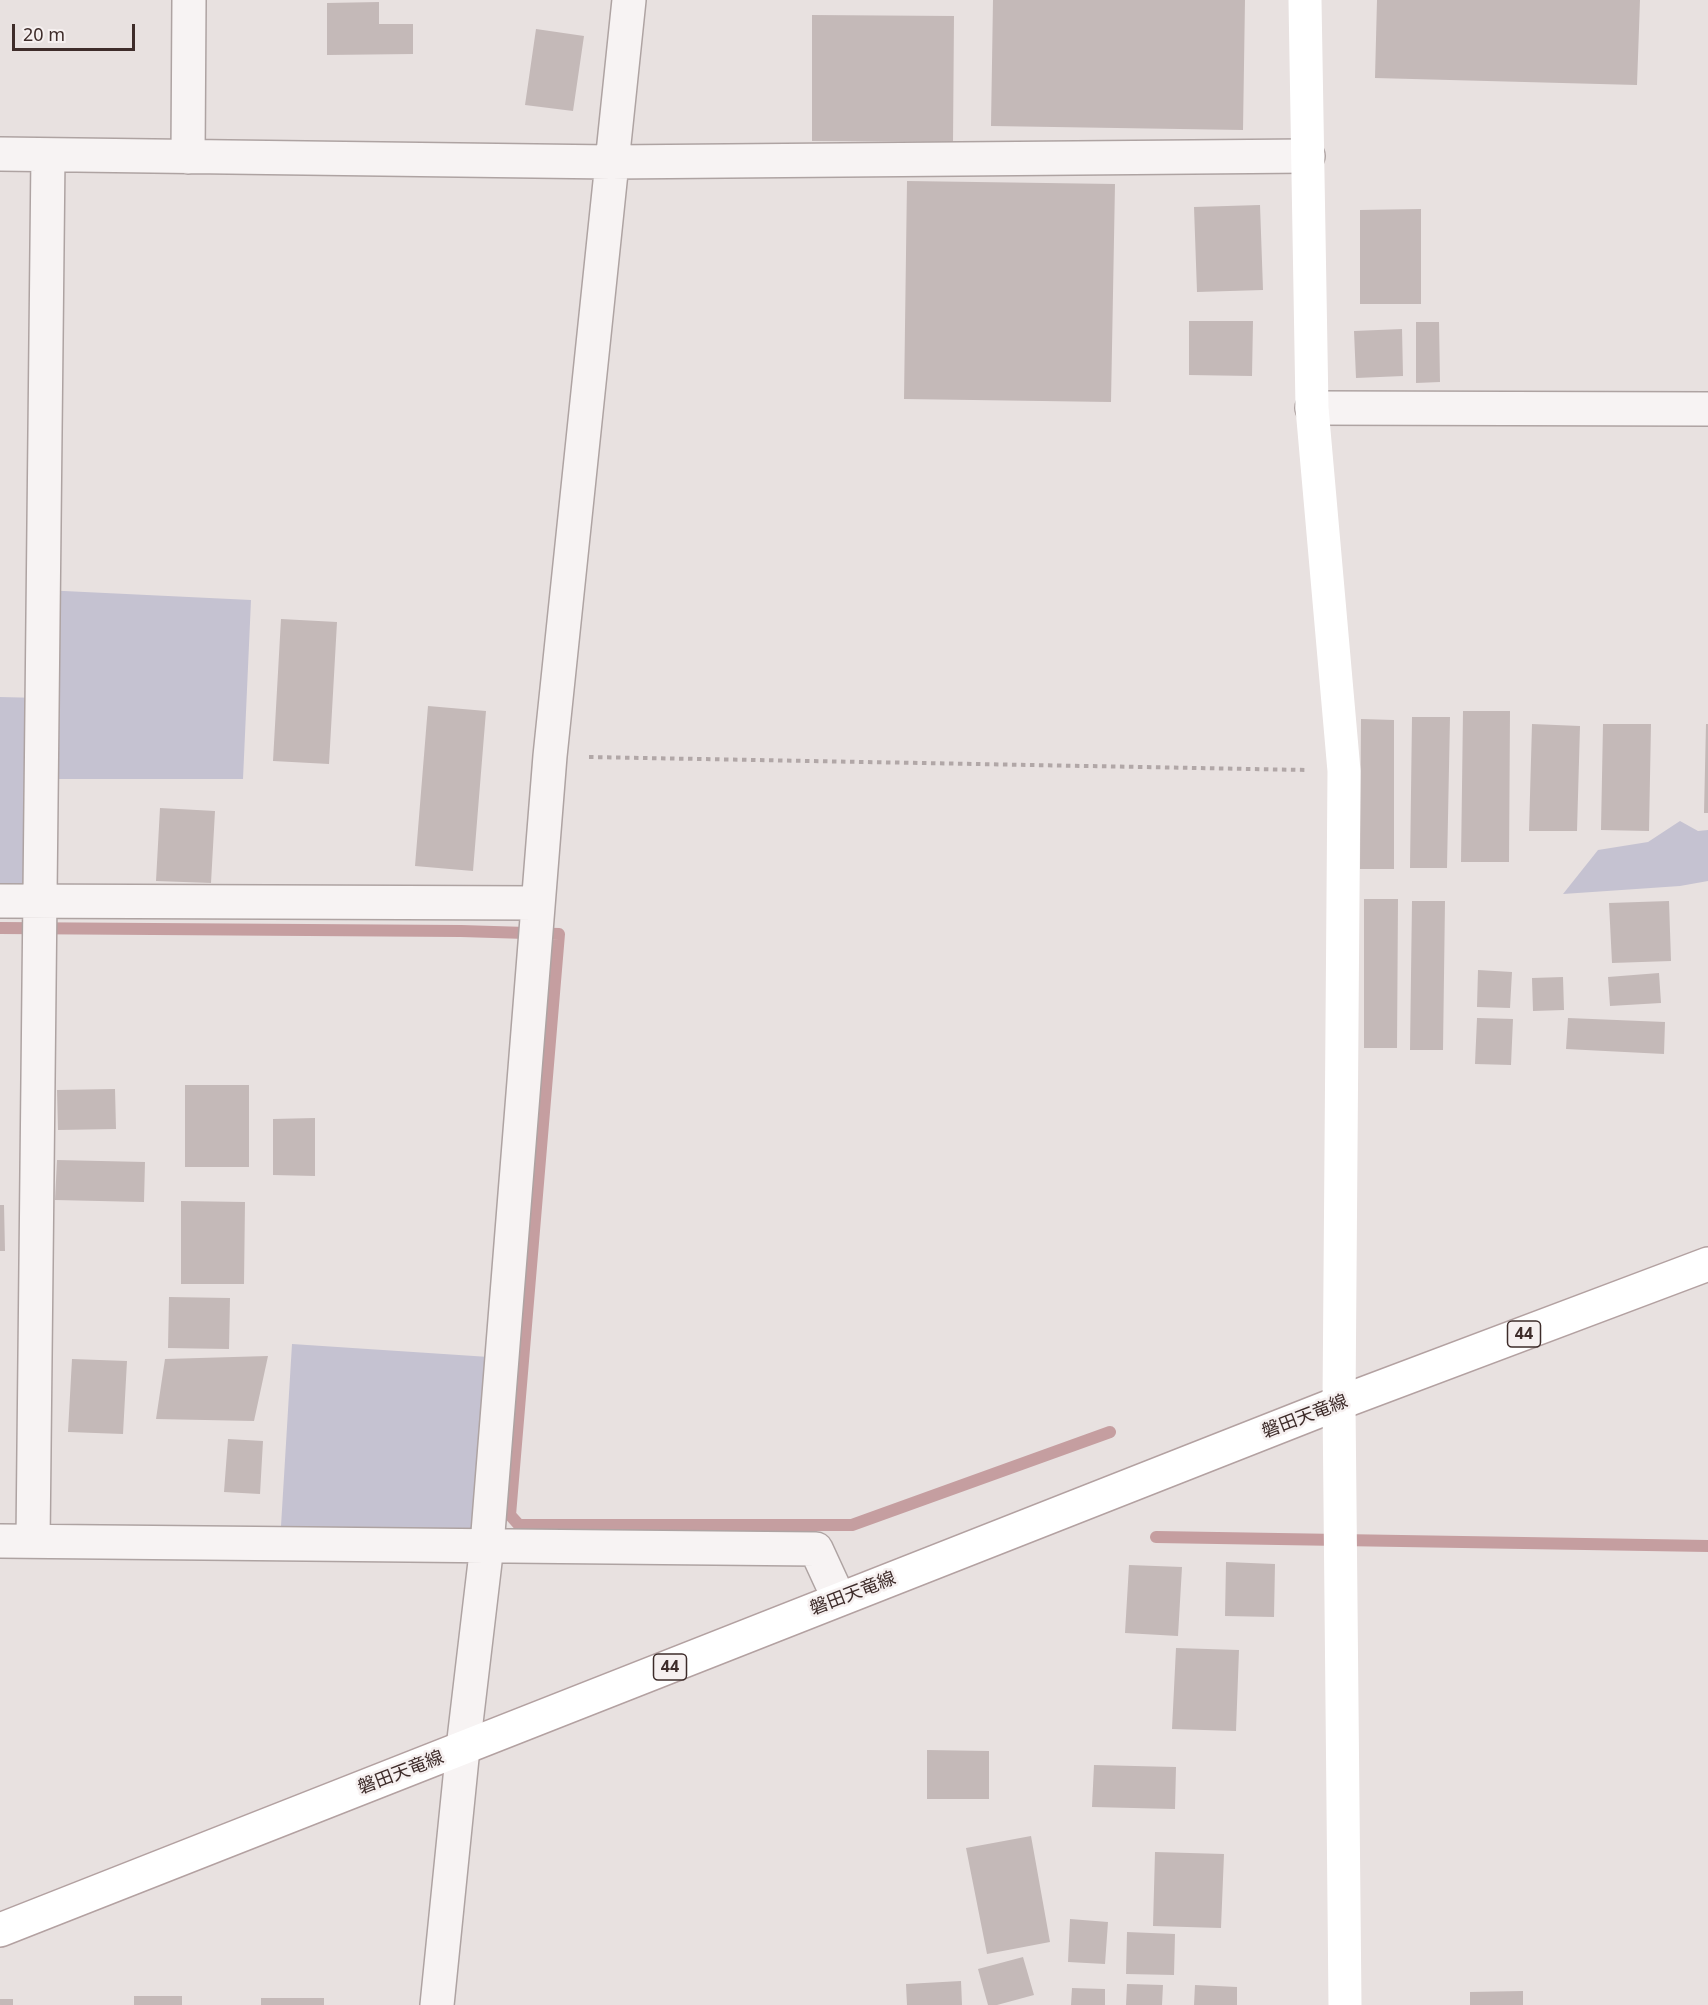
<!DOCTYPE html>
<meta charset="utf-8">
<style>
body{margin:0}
#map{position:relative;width:1708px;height:2005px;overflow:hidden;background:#e8e1e0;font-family:"Noto Sans",sans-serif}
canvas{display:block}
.scale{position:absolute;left:12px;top:24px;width:123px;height:27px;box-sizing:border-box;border:3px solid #3e2c2a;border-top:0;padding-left:8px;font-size:18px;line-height:21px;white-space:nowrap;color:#3e2c2a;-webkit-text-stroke:4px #f6f0f0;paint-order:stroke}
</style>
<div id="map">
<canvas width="1708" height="2005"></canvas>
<div class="scale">20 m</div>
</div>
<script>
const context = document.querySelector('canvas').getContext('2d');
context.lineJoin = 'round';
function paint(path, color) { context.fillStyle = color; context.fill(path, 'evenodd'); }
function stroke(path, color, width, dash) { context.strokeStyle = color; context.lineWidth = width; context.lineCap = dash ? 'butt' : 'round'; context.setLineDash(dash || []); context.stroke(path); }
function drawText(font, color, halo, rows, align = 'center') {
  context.font = font + ' "Noto Sans","Noto Sans JP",sans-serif'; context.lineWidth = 5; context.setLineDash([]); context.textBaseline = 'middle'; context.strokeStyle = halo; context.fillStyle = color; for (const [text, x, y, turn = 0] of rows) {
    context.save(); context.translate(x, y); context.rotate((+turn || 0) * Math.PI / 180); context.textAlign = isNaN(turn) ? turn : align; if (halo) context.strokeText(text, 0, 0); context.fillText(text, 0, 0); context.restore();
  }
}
paint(new Path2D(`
 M 43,590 L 251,600 L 243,779 L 41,779 L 40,901 L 0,901 L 0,697 L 41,698 Z
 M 1680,821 L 1698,831 L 1708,830 L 1708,881 L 1680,886 L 1563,894 L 1598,850 L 1648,842 Z
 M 292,1344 L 489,1357 L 472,1534 L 281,1526 Z`), '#c5c2d1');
stroke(new Path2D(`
 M 0,928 L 461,931 L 559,934 L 510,1515 L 519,1525 L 852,1525 L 1110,1432
 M 1156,1537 L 1708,1546`), '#c59ea0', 12);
paint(new Path2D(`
 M 993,0 L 1245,0 L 1243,130 L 991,126 Z
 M 1377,0 L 1640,0 L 1637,85 L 1375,78 Z
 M 379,2 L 379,24 L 413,24 L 413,54 L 327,55 L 327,3 Z
 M 812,15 L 954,16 L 953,142 L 812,141 Z
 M 536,29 L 584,36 L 573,111 L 525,105 Z
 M 907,181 L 1115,184 L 1111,402 L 904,399 Z
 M 1260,205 L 1263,290 L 1197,292 L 1194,207 Z
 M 1421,209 L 1421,304 L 1360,304 L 1360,210 Z
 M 1189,321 L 1253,321 L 1252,376 L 1189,375 Z
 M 1416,322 L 1439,322 L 1440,382 L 1416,383 Z
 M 1402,329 L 1403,376 L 1356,378 L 1354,331 Z
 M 281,619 L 337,622 L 329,764 L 273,761 Z
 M 428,706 L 486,711 L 473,871 L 415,866 Z
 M 1463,711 L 1510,711 L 1509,862 L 1461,862 Z
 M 1412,717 L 1450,717 L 1447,868 L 1410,868 Z
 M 1361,719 L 1394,720 L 1394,869 L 1360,869 Z
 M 1532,724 L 1580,726 L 1577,831 L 1529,831 Z
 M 1603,724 L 1651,724 L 1649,831 L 1601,830 Z
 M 1706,724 L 1708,724 L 1708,813 L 1704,813 Z
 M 160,808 L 215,811 L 211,883 L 156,881 Z
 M 1364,899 L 1398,899 L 1397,1048 L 1364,1048 Z
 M 1412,901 L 1445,901 L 1443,1050 L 1410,1050 Z
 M 1669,901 L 1671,961 L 1612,963 L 1609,903 Z
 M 1478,970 L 1512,972 L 1510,1008 L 1477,1007 Z
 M 1659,973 L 1661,1003 L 1610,1006 L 1608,977 Z
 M 1563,977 L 1564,1010 L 1533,1011 L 1532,978 Z
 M 1477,1018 L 1513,1019 L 1511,1065 L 1475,1064 Z
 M 1568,1018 L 1665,1022 L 1664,1054 L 1566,1049 Z
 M 185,1085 L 249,1085 L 249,1167 L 185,1167 Z
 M 115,1089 L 116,1129 L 58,1130 L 57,1090 Z
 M 315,1118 L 315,1176 L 273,1175 L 273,1119 Z
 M 57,1160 L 145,1162 L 144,1202 L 55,1200 Z
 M 181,1201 L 245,1202 L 244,1284 L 181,1284 Z
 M 0,1205 L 4,1205 L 5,1251 L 0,1251 Z
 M 169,1297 L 230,1298 L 229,1349 L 168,1348 Z
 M 268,1356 L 254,1421 L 156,1419 L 165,1359 Z
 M 72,1359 L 127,1361 L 123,1434 L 68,1432 Z
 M 228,1439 L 263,1441 L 260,1494 L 224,1492 Z
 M 1226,1562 L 1275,1564 L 1274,1617 L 1225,1616 Z
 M 1129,1565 L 1182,1567 L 1178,1636 L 1125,1633 Z
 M 1176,1648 L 1239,1650 L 1236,1731 L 1172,1729 Z
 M 927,1750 L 989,1751 L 989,1799 L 927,1799 Z
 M 1094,1765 L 1176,1767 L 1175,1809 L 1092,1807 Z
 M 1031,1836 L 1050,1942 L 987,1954 L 966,1848 Z
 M 1155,1852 L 1224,1854 L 1221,1928 L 1153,1926 Z
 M 1070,1919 L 1108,1922 L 1105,1964 L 1068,1962 Z
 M 1127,1932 L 1175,1934 L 1174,1975 L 1126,1974 Z
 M 1023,1957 L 1034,1995 L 997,2005 L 988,2005 L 978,1969 Z
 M 961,1981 L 962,2005 L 907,2005 L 906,1984 Z
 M 1127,1984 L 1163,1985 L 1162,2005 L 1126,2005 Z
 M 1195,1985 L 1237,1987 L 1237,2005 L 1194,2005 Z
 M 1072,1988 L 1105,1989 L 1105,2005 L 1071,2005 Z
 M 1523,1991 L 1523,2005 L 1470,2005 L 1470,1992 Z
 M 134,1996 L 182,1996 L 182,2005 L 134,2005 Z
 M 261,1998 L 324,1998 L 324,2005 L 261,2005 Z
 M 0,1999 L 13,1999 L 13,2005 L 0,2005 Z`), '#c4b9b8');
const street = new Path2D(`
 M 0,154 L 611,162 L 1308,156
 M 188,157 L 189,0
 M 1312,408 L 1708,409
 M 0,901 L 538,903
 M 0,1541 L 816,1549 L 839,1599
 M 33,1541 L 48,155
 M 437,2005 L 463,1748 L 487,1545 L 550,756 L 629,0`);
const primary = new Path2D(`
 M 0,1930 L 1339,1403 L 1708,1264`);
stroke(street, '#aea3a2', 36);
stroke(primary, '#b3a1a1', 36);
stroke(new Path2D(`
 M 589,757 L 1307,770`), '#b1a7a7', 4, [4.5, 4.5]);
stroke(street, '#f7f3f3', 33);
stroke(new Path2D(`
 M 1305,0 L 1312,408 L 1344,771 L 1339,1403 L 1345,2005`), '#fff', 33);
stroke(primary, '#fff', 33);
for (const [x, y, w] of [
 [1524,1334,33],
 [670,1667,33]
]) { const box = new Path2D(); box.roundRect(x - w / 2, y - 13, w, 26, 4.5); context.fillStyle = '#f6f0f0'; context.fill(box); stroke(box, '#3e2c2a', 1.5); }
drawText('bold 16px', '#3e2c2a', null, [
 ["44",1524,1334],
 ["44",670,1667]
]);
drawText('18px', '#3e2c2a', '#f6f0f0', [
 ["磐田天竜線",1305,1417,-21],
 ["磐田天竜線",853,1594,-21],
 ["磐田天竜線",401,1773,-21]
]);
</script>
